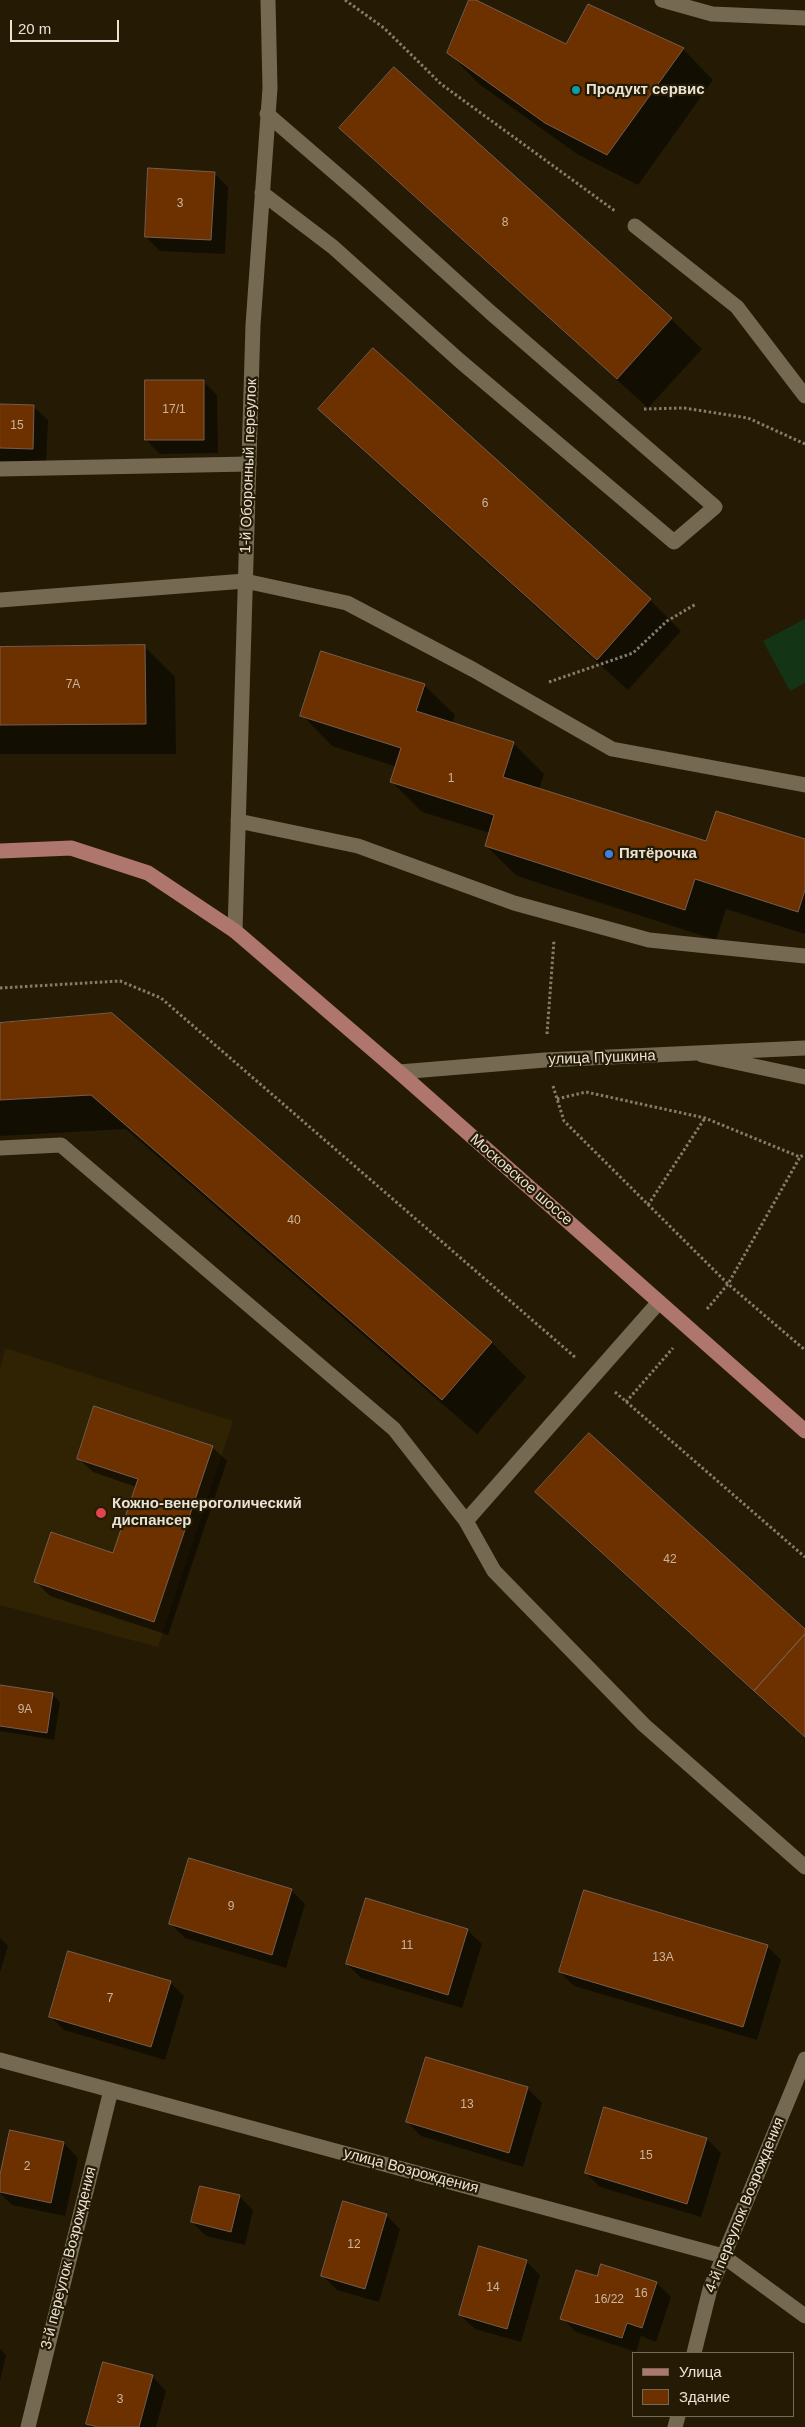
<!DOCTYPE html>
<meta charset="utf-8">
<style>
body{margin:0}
#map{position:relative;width:805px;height:2427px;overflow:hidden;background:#251b05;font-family:Helvetica,sans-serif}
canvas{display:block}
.legend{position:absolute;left:632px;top:2352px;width:162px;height:65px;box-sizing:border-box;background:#251b05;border:1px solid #736b58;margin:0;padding:6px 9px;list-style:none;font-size:15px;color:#e9e2d5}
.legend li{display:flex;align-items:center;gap:10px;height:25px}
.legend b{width:25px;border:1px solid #736b58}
.scale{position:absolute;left:10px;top:20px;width:109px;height:22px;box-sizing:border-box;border:2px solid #e9e2d5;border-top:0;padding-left:6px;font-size:15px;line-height:18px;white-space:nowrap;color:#e9e2d5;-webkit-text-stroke:4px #251b05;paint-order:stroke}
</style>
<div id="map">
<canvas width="805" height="2427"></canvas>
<ul class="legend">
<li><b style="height:6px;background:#af766e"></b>Улица</li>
<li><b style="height:14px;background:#6d3100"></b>Здание</li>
</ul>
<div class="scale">20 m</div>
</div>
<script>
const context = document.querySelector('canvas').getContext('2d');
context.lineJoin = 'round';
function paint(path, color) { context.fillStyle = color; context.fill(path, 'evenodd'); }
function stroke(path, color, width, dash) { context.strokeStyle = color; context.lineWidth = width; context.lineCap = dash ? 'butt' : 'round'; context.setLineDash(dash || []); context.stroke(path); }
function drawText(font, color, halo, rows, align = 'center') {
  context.font = font + ' Helvetica,sans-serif'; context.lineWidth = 4.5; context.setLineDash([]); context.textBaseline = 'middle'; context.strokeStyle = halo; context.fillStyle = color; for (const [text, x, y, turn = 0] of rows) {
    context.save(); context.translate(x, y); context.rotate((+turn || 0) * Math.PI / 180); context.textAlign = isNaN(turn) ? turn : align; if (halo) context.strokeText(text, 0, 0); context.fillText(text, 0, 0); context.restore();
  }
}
paint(new Path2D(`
 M 5,1348 L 233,1421 L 158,1647 L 0,1605 L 0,1371 Z`), '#302304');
paint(new Path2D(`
 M 805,619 L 805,683 L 790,691 L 763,641 Z`), '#143515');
paint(new Path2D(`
 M 471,0 L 566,45 L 683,49 L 713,80 L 638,185 L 577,154 L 479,84 L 449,53 Z
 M 341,127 L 671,319 L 702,349 L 648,408 L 371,158 Z
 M 214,173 L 228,187 L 225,254 L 160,251 L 146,237 Z
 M 373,350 L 650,600 L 681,631 L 628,690 L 351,440 L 320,409 Z
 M 203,381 L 217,395 L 218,453 L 160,454 L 146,440 Z
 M 0,405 L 33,406 L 48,420 L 46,462 L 0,461 Z
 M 144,646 L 175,677 L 176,754 L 0,754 L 0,648 Z
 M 424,685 L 455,715 L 452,724 L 513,743 L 544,774 L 539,789 L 707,842 L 805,840 L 805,934 L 726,909 L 716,940 L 517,876 L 486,846 L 490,833 L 422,812 L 392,782 L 397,767 L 332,746 L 302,715 Z
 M 0,1025 L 491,1342 L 526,1377 L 477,1434 L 126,1129 L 0,1136 Z
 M 212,1447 L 227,1461 L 168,1635 L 50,1596 L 35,1581 L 113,1554 L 136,1487 L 93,1472 L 78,1458 Z
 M 537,1492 L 805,1631 L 805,1736 L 791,1723 L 789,1724 L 571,1526 Z
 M 0,1686 L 53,1695 L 60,1702 L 54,1740 L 0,1731 Z
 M 291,1890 L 305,1904 L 286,1968 L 185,1938 L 171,1924 Z
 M 467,1930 L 482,1944 L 462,2008 L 361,1978 L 347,1964 Z
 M 0,1938 L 8,1946 L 0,1972 Z
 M 767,1946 L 781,1960 L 757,2040 L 574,1986 L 560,1972 Z
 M 170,1982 L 184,1996 L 165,2060 L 64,2030 L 50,2016 Z
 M 427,2059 L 528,2089 L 542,2103 L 523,2167 L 421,2136 L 407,2122 Z
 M 605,2109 L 707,2139 L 721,2153 L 701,2217 L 600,2187 L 586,2173 Z
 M 64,2143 L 78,2158 L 65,2216 L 12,2205 L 0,2193 L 0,2180 Z
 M 239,2196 L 253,2210 L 245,2245 L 206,2236 L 192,2222 Z
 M 386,2215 L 400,2229 L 379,2302 L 337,2290 L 323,2276 Z
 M 526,2261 L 540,2275 L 521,2342 L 475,2329 L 460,2315 Z
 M 601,2266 L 657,2283 L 671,2297 L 656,2342 L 641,2336 L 636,2352 L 576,2332 L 562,2318 L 598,2278 Z
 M 0,2349 L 6,2355 L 0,2381 Z
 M 152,2376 L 166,2391 L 156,2427 L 91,2427 L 88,2423 Z`), '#0007');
const building = new Path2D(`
 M 469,0 L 476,0 L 566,44 L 588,4 L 684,48 L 607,155 L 545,123 L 447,53 Z
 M 394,67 L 672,318 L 617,379 L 339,128 Z
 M 148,168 L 215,172 L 211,240 L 145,237 Z
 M 373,348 L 651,599 L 597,660 L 318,409 Z
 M 145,380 L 204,380 L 204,440 L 145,440 Z
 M 0,404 L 34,405 L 33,449 L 0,448 Z
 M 145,645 L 146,724 L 0,725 L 0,647 Z
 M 321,651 L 425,684 L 416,711 L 514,742 L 503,777 L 706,841 L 716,811 L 805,839 L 805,890 L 798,912 L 695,879 L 685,910 L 485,846 L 494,815 L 390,782 L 401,748 L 300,716 Z
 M 112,1013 L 492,1342 L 442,1400 L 91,1095 L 0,1100 L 0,1023 Z
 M 94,1406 L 213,1446 L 154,1622 L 34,1582 L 51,1532 L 113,1553 L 138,1479 L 77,1459 Z
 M 589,1433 L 805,1629 L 805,1634 L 754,1691 L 535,1492 Z
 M 805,1634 L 805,1737 L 754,1691 Z
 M 0,1685 L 53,1693 L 47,1733 L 0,1726 Z
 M 189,1858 L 292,1889 L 272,1955 L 169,1924 Z
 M 584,1890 L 768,1945 L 743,2027 L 559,1972 Z
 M 366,1898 L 468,1929 L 448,1995 L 346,1964 Z
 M 68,1951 L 171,1981 L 151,2047 L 49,2017 Z
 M 426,2057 L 528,2087 L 509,2153 L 406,2122 Z
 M 604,2107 L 707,2138 L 687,2204 L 585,2173 Z
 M 10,2130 L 64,2142 L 51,2203 L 0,2192 L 0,2175 Z
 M 200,2186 L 240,2195 L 231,2232 L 191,2222 Z
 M 343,2201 L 387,2214 L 365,2289 L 321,2276 Z
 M 479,2246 L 527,2260 L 507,2329 L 459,2315 Z
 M 601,2264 L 657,2282 L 642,2328 L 627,2323 L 622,2338 L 560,2319 L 576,2270 L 597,2276 Z
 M 103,2362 L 153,2375 L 139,2427 L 98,2427 L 86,2424 Z`);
paint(building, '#6d3100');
stroke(building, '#765d4f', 1);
stroke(new Path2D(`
 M 345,0 L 384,28 L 441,84 L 615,211
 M 644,409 L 684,408 L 748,418 L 805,444
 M 549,682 L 633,653 L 667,621 L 696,604
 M 0,988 L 120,981 L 161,998 L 576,1358
 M 547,1034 L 554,940
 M 553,1086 L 564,1121 L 728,1284 L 805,1350
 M 557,1099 L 586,1092 L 705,1118 L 800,1157 L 805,1154
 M 648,1205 L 705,1118
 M 707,1309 L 728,1284 L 800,1157
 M 615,1392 L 805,1557
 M 626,1402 L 673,1348`), '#857c6b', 3, [2.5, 2.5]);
stroke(new Path2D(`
 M 662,0 L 712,14 L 805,18
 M 635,226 L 737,307 L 805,396
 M 0,469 L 249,464
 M 0,600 L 245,581
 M 0,1148 L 61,1145 L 394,1429 L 466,1521 L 494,1571 L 644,1725 L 805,1867
 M 466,1521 L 659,1302`), '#756951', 15);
stroke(new Path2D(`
 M 262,193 L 333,247 L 460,361 L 674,542 L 715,507 L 490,312 L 362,196 L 267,114
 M 245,581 L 347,603 L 474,670 L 612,749 L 805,785
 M 238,821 L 358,846 L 514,903 L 649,940 L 805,956
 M 235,931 L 253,325 L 270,88 L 268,0
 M 702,1055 L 805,1077
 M 0,2060 L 723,2256 L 805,2316
 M 694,2353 L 710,2289 L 805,2059
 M 28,2427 L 111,2090
 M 675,2427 L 678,2416`), '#756951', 15);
stroke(new Path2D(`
 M 399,1072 L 545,1060 L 805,1048`), '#756951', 15);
stroke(new Path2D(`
 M 0,851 L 71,848 L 148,873 L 235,931 L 399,1072 L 805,1431`), '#af766e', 15);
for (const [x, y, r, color] of [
 [576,90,5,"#0f9aa8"],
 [609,854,5,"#3f7fe0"],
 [101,1513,6,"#e0444e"]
]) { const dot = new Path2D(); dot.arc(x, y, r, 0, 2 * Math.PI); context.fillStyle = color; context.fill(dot); stroke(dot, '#251b05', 2); }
drawText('12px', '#cab6a0', null, [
 ["3",180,204],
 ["8",505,223],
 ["17/1",174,410],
 ["15",17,426],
 ["6",485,504],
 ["7А",73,685],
 ["1",451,779],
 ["40",294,1221],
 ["42",670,1560],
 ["9А",25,1710],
 ["9",231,1907],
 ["11",407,1946],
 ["13А",663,1958],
 ["7",110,1999],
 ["13",467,2105],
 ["15",646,2156],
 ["2",27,2167],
 ["12",354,2245],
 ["14",493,2288],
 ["16",641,2294],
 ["16/22",609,2300],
 ["3",120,2400]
]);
drawText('bold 15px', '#e9e2d5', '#251b05', [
 ["Продукт сервис",586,90],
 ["Пятёрочка",619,854],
 ["Кожно-венероголический",112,1504],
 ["диспансер",112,1521]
], 'left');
drawText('15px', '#e9e2d5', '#251b05', [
 ["1-й Оборонный переулок",249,466,-88],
 ["улица Пушкина",602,1058,-2],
 ["Московское шоссе",521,1180,41],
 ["улица Возрождения",411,2171,15],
 ["4-й переулок Возрождения",745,2205,-68],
 ["3-й переулок Возрождения",69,2258,-76]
]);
</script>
